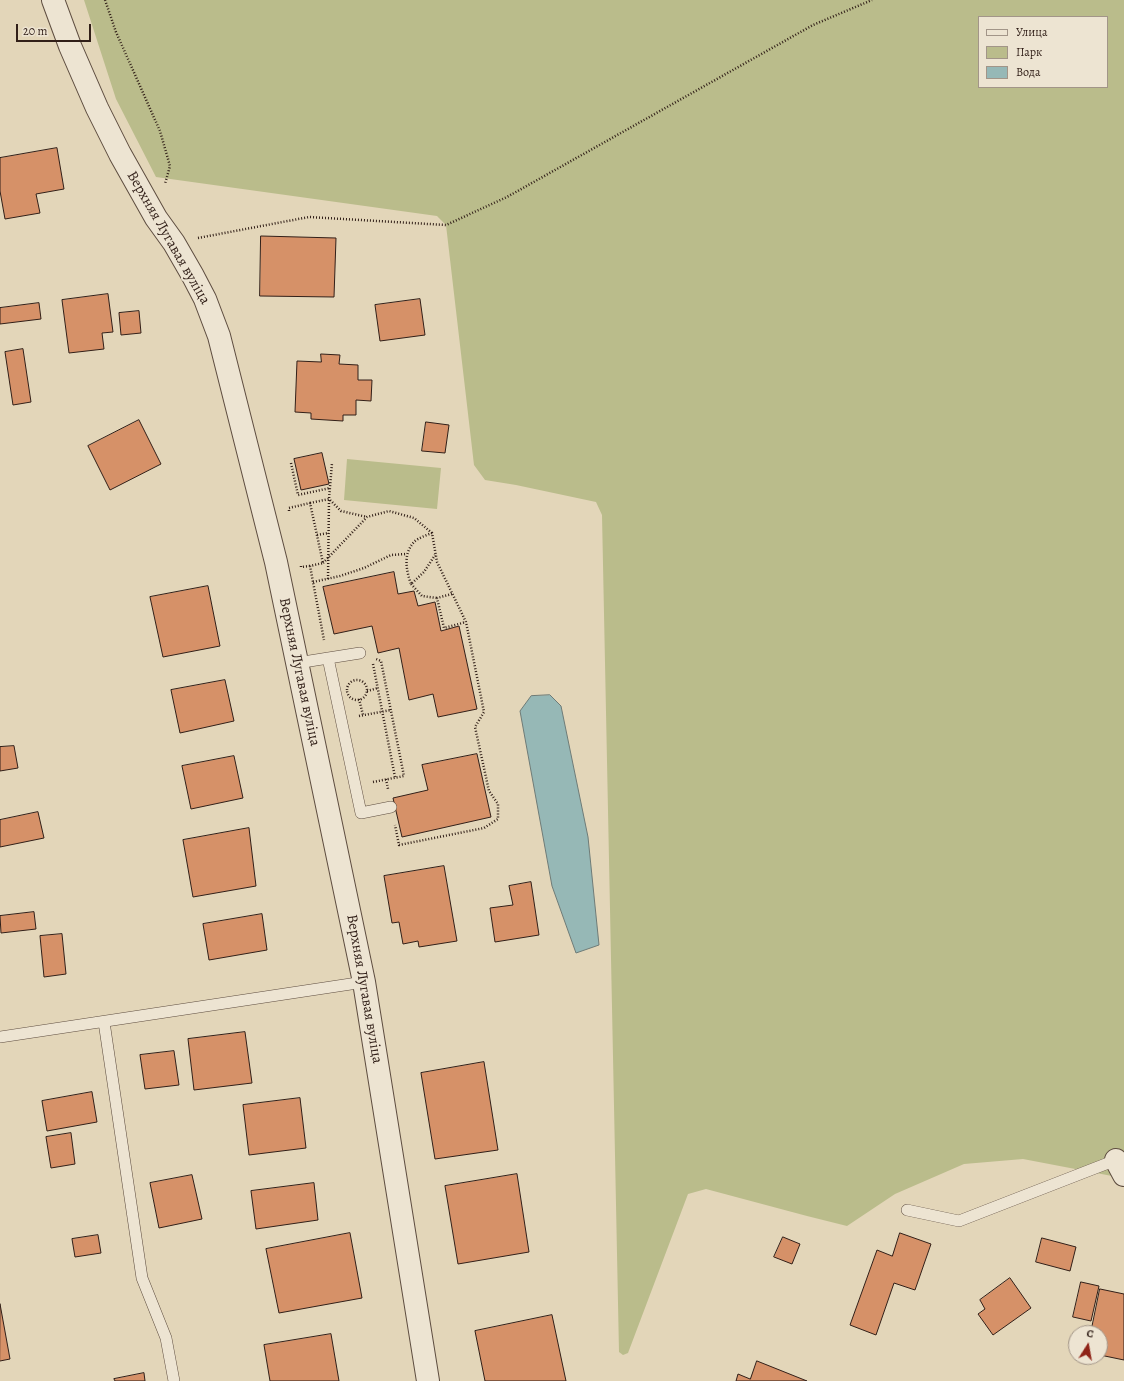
<!DOCTYPE html>
<meta charset="utf-8">
<style>
body{margin:0}
#map{position:relative;width:1124px;height:1381px;overflow:hidden;background:#e3d6b9;font-family:Alegreya,serif}
canvas{display:block}
.legend{position:absolute;left:978px;top:16px;width:130px;height:72px;box-sizing:border-box;background:#ede4d2;border:1px solid #a29588;margin:0;padding:5px 7px;list-style:none;font-size:12px;color:#311f18}
.legend li{display:flex;align-items:center;gap:8px;height:20px}
.legend b{width:20px;border:1px solid #a29588}
.north{position:absolute;left:1068px;top:1325px;width:40px;height:40px;box-sizing:border-box;background:#ede4d2;border:1px solid #a29588;border-radius:50%;rotate:11deg;font-size:11px;font-weight:700;line-height:16px;text-align:center;color:#311f18}
.north::after{content:'';display:block;margin:auto;width:14px;height:18px;background:#8f2418;clip-path:polygon(50% 0,100% 100%,50% 72%,0 100%)}
.scale{position:absolute;left:16px;top:24px;width:75px;height:18px;box-sizing:border-box;border:2px solid #311f18;border-top:0;padding-left:5px;font-size:12px;line-height:14px;white-space:nowrap;color:#311f18;-webkit-text-stroke:3px #ede4d2;paint-order:stroke}
</style>
<div id="map">
<canvas width="1124" height="1381"></canvas>
<ul class="legend">
<li><b style="height:5px;background:#ede4d2"></b>Улица</li>
<li><b style="height:11px;background:#babc8b"></b>Парк</li>
<li><b style="height:11px;background:#96b8b6"></b>Вода</li>
</ul>
<div class="north">С</div>
<div class="scale">20 m</div>
</div>
<script>
const context = document.querySelector('canvas').getContext('2d');
context.lineJoin = 'round';
function paint(path, color) { context.fillStyle = color; context.fill(path, 'evenodd'); }
function stroke(path, color, width, dash) { context.strokeStyle = color; context.lineWidth = width; context.lineCap = dash ? 'butt' : 'round'; context.setLineDash(dash || []); context.stroke(path); }
function drawText(font, color, halo, rows, align = 'center') {
  context.font = font + ' Alegreya,serif'; context.lineWidth = 4; context.setLineDash([]); context.textBaseline = 'middle'; context.strokeStyle = halo; context.fillStyle = color; for (const [text, x, y, turn = 0] of rows) {
    context.save(); context.translate(x, y); context.rotate((+turn || 0) * Math.PI / 180); context.textAlign = isNaN(turn) ? turn : align; if (halo) context.strokeText(text, 0, 0); context.fillText(text, 0, 0); context.restore();
  }
}
paint(new Path2D(`
 M 84,0 L 1124,0 L 1124,1184 L 1112,1176 L 1023,1159 L 964,1164 L 895,1194 L 847,1226 L 807,1216 L 706,1189 L 688,1194 L 628,1353 L 623,1355 L 619,1352 L 602,515 L 596,502 L 516,485 L 485,480 L 474,465 L 446,225 L 437,216 L 156,177 L 116,99 ZM 979,17 L 1107,17 L 1107,87 L 979,87 Z
 M 347,459 L 441,468 L 437,509 L 344,500 Z`), '#babc8b');
const water = new Path2D(`
 M 550,695 L 561,706 L 588,837 L 599,945 L 576,953 L 552,886 L 520,711 L 531,696 Z`);
paint(water, '#96b8b6');
stroke(water, '#6e7b77', 1);
const building = new Path2D(`
 M 57,148 L 64,189 L 36,194 L 40,213 L 5,219 L 0,191 L 0,158 Z
 M 261,236 L 336,238 L 334,297 L 260,296 Z
 M 108,294 L 113,332 L 102,333 L 104,349 L 69,353 L 62,300 Z
 M 420,299 L 425,335 L 380,341 L 375,305 Z
 M 39,303 L 41,319 L 0,324 L 0,308 Z
 M 139,311 L 141,333 L 121,335 L 119,313 Z
 M 23,349 L 31,402 L 13,405 L 5,352 Z
 M 321,354 L 340,355 L 339,364 L 358,365 L 358,380 L 372,380 L 371,401 L 356,400 L 356,415 L 343,415 L 343,421 L 311,419 L 311,413 L 295,412 L 297,361 L 321,362 Z
 M 139,420 L 161,464 L 110,490 L 88,446 Z
 M 426,422 L 449,425 L 445,453 L 422,451 Z
 M 322,453 L 329,484 L 301,490 L 294,459 Z
 M 394,572 L 398,594 L 414,591 L 418,606 L 435,602 L 441,631 L 459,626 L 477,709 L 438,717 L 433,694 L 409,700 L 399,648 L 378,653 L 372,626 L 334,634 L 323,587 Z
 M 208,586 L 220,646 L 163,657 L 150,597 Z
 M 225,680 L 234,721 L 180,733 L 171,690 Z
 M 14,746 L 18,768 L 0,771 L 0,747 Z
 M 477,754 L 491,817 L 402,837 L 393,798 L 428,790 L 422,765 Z
 M 234,756 L 243,798 L 191,809 L 182,766 Z
 M 38,812 L 44,838 L 0,847 L 0,820 Z
 M 249,828 L 256,886 L 193,897 L 183,840 Z
 M 444,866 L 457,941 L 419,947 L 418,941 L 403,944 L 399,922 L 392,923 L 384,876 Z
 M 531,882 L 539,935 L 495,942 L 490,908 L 513,905 L 509,886 Z
 M 34,912 L 36,929 L 1,933 L 0,916 Z
 M 262,914 L 267,950 L 209,960 L 203,924 Z
 M 62,934 L 66,974 L 44,977 L 40,936 Z
 M 245,1032 L 252,1083 L 194,1090 L 188,1039 Z
 M 174,1051 L 179,1085 L 145,1089 L 140,1055 Z
 M 484,1062 L 498,1150 L 435,1159 L 421,1073 Z
 M 92,1092 L 97,1122 L 47,1131 L 42,1101 Z
 M 300,1098 L 306,1148 L 249,1155 L 243,1105 Z
 M 71,1133 L 75,1164 L 51,1168 L 46,1137 Z
 M 517,1174 L 529,1252 L 458,1264 L 445,1186 Z
 M 192,1175 L 202,1219 L 159,1228 L 150,1183 Z
 M 314,1183 L 318,1220 L 256,1229 L 251,1191 Z
 M 350,1233 L 362,1298 L 279,1313 L 266,1249 Z
 M 900,1233 L 931,1244 L 915,1290 L 894,1283 L 876,1335 L 850,1325 L 877,1250 L 892,1256 Z
 M 98,1235 L 101,1253 L 75,1257 L 72,1239 Z
 M 783,1237 L 800,1244 L 792,1264 L 774,1257 Z
 M 1042,1238 L 1076,1247 L 1070,1271 L 1036,1262 Z
 M 1010,1278 L 1031,1308 L 993,1335 L 978,1314 L 985,1309 L 980,1300 Z
 M 1081,1282 L 1099,1286 L 1091,1321 L 1073,1317 Z
 M 1100,1289 L 1124,1294 L 1124,1360 L 1100,1355 L 1100,1333 L 1091,1333 Z
 M 0,1304 L 10,1359 L 0,1361 Z
 M 552,1315 L 566,1381 L 485,1381 L 475,1331 Z
 M 331,1334 L 339,1381 L 270,1381 L 264,1345 Z
 M 757,1361 L 807,1381 L 736,1381 L 738,1374 L 750,1379 Z
 M 144,1373 L 145,1381 L 115,1381 L 114,1379 Z`);
paint(building, '#d69168');
stroke(building, '#311f18', 1);
const service = new Path2D(`
 M 328,658 L 361,813 L 391,807
 M 297,663 L 360,653
 M 104,1022 L 142,1278 L 166,1338 L 174,1381
 M 0,1037 L 364,982
 M 907,1210 L 959,1221 L 1116,1160`);
const minor = new Path2D(`
 M 53,0 L 70,46 L 97,108 L 120,154 L 156,218 L 174,243 L 193,276 L 205,299 L 219,336 L 276,562 L 364,982 L 428,1381
 M 1116,1160 L 1124,1175`);
stroke(service, '#5e4d40', 12);
stroke(minor, '#5e4d40', 24);
stroke(new Path2D(`
 M 105,0 L 116,32 L 160,131 L 170,166 L 165,184
 M 198,238 L 309,217 L 446,225 L 507,197 L 813,25 L 872,0
 M 291,463 L 298,495 L 330,488
 M 310,503 L 329,499 L 341,511 L 367,517
 M 289,511 L 289,508 L 310,503 L 323,563 L 310,566 L 324,640
 M 432,533 C 427,535 418,538 414,542 C 403,554 406,570 411,584 L 424,572 L 435,555
 M 317,535 L 329,533
 M 323,563 L 367,517 L 389,511 L 414,518 L 432,533 L 437,562 L 466,622 L 484,712 L 475,727 L 489,791 L 498,804 L 498,819 L 484,828 L 399,845 L 395,825
 M 301,566 L 301,567 L 310,566
 M 328,579 L 329,499 L 332,463
 M 313,582 L 340,576 L 364,568 L 391,555 L 407,554
 M 411,584 L 422,596 L 437,598
 M 452,594 L 437,598 L 444,628 L 466,622
 M 373,664 L 395,777
 M347 690a10 10 0 1 1 20 0a10 10 0 1 1-20 0Z
 M 367,691 L 378,688
 M 359,699 L 363,715
 M 359,716 L 391,710
 M 386,779 L 388,789
 M 373,782 L 404,776 L 381,661 L 376,659`), '#311f18', 2.5, [1, 2]);
stroke(service, '#ede4d2', 11);
stroke(minor, '#ede4d2', 22);
drawText('15px', '#311f18', '#ede4d2', [
 ["Верхняя Лугавая вуліца",168,238,60],
 ["Верхняя Лугавая вуліца",299,672,78],
 ["Верхняя Лугавая вуліца",364,989,80]
]);
</script>
